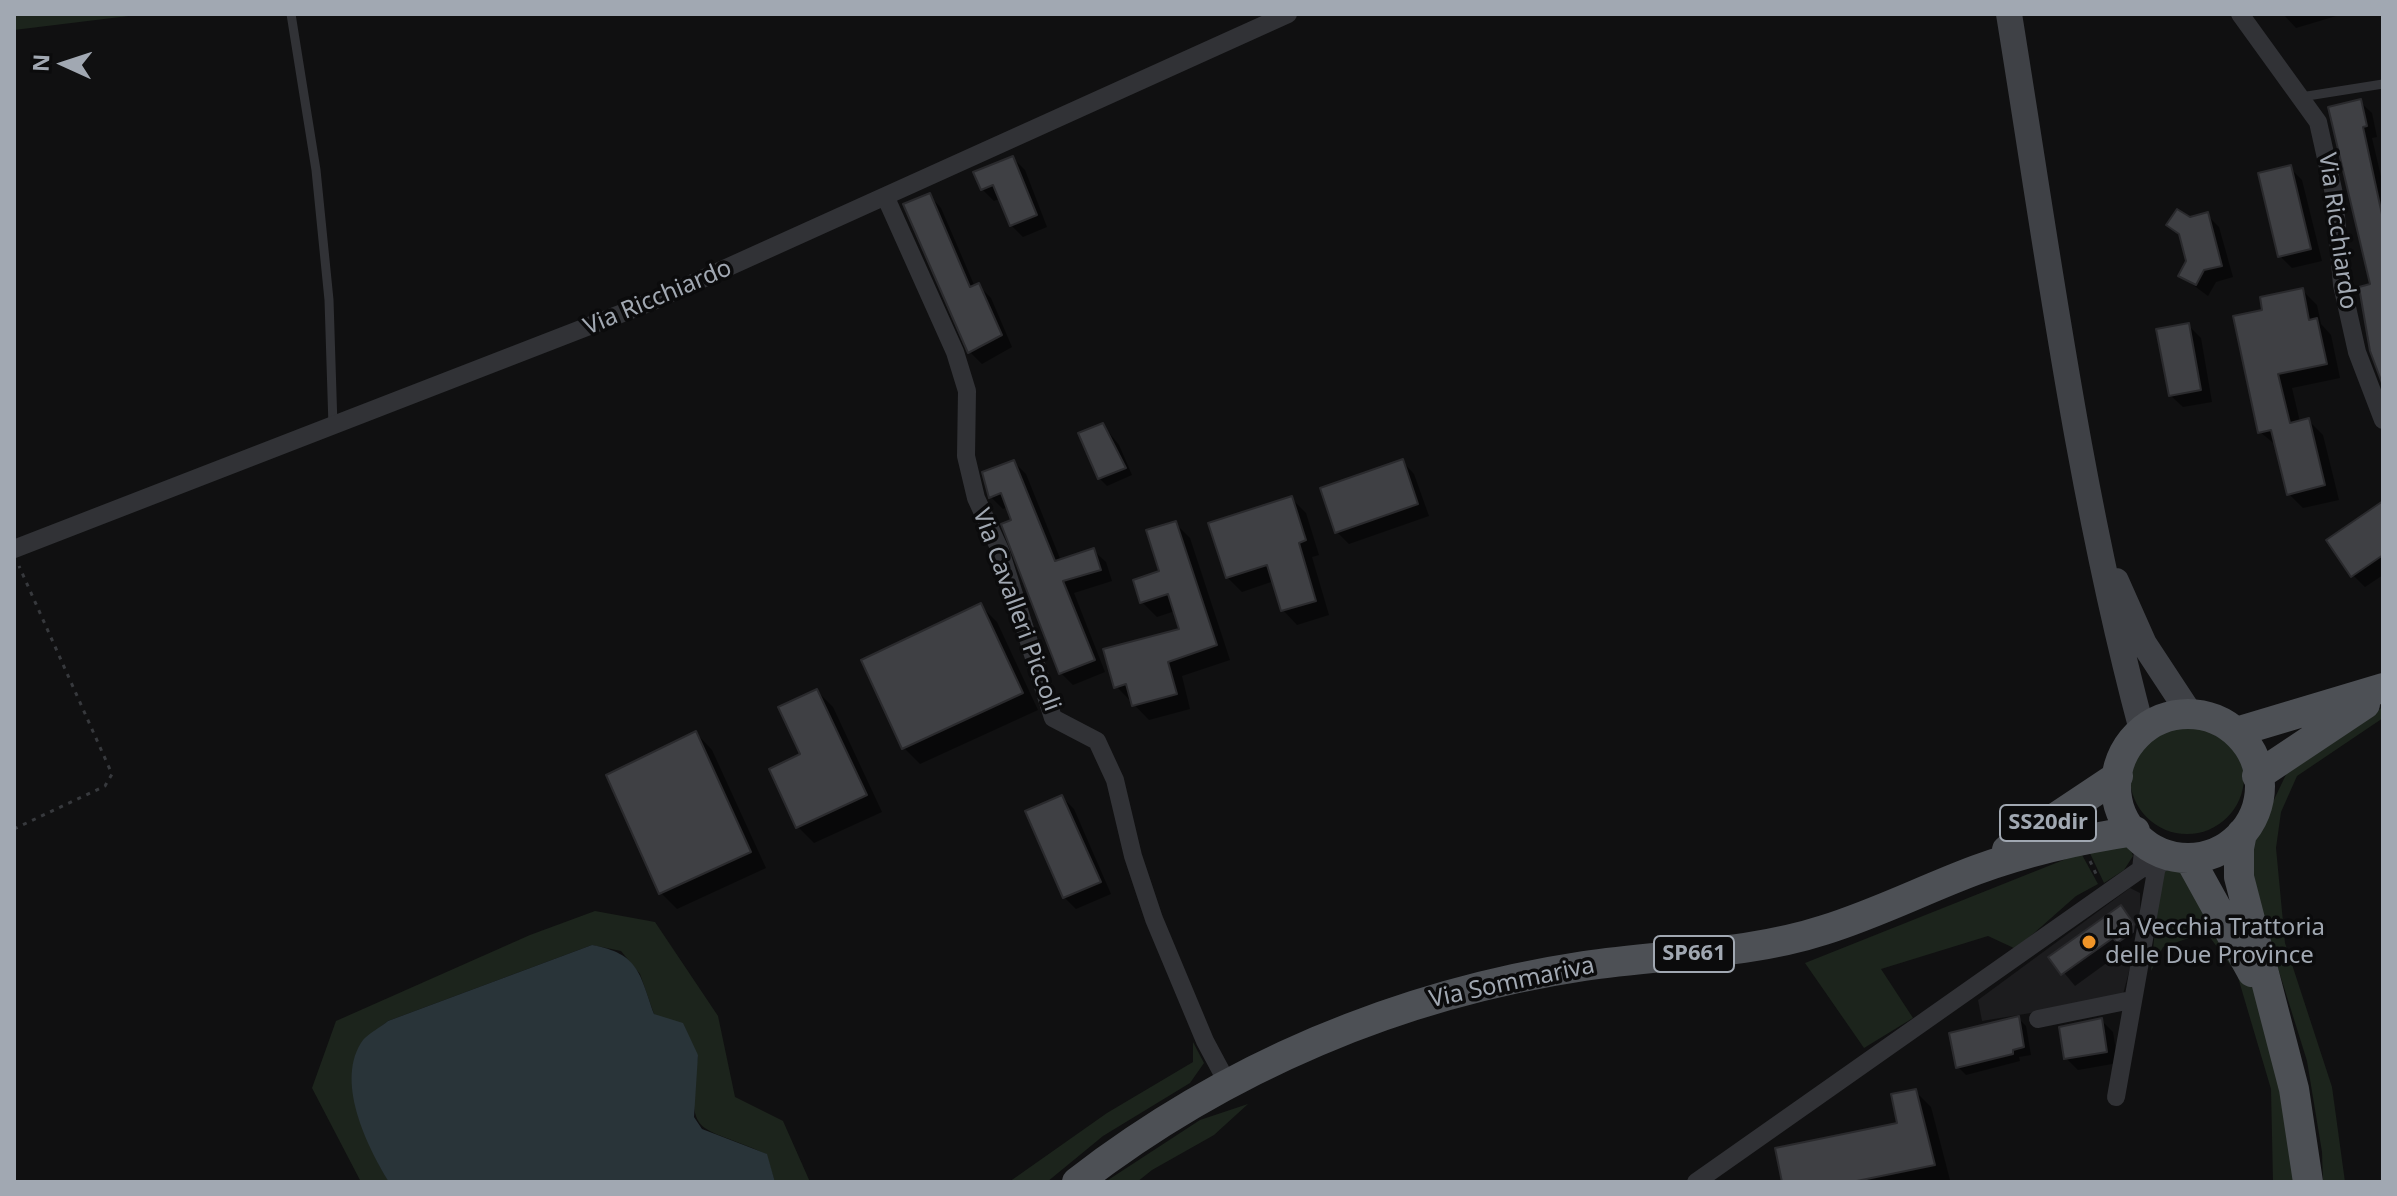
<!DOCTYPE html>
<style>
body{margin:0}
#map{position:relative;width:2397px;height:1196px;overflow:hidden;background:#101011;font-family:"Noto Sans",sans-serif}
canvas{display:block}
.frame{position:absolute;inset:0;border:16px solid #a1a8b2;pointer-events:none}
.north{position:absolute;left:24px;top:24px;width:80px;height:80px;-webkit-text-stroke:6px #0b0b0c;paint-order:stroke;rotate:273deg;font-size:22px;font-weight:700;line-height:32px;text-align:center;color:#a1a8b2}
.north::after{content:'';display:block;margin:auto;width:28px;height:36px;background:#a1a8b2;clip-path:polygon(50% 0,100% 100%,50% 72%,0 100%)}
</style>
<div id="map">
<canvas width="2397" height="1196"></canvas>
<div class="frame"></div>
<div class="north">N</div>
</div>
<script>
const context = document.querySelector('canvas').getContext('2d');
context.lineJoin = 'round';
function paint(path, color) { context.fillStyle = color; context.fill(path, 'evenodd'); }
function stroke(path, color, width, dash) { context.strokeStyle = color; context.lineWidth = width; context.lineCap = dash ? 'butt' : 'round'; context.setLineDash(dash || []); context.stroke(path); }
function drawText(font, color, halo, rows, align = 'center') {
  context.font = font + ' "Noto Sans",sans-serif'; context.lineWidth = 7; context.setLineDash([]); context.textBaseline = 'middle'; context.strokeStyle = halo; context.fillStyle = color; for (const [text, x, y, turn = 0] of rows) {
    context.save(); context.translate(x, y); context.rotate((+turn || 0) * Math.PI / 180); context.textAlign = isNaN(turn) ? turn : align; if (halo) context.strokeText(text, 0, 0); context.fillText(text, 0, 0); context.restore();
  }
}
paint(new Path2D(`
 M 2130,888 L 2140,893 L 2140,930 L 2122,998 L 1982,1021 L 1978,1000 Z`), '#1c1c1e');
paint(new Path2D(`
 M 14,14 L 145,14 L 14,30 Z
 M 2383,707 L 2383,718 L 2297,776 L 2281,812 L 2276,848 L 2285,943 L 2332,1087 L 2345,1182 L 2323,1182 L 2322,1152 L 2307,1061 L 2253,888 L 2249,852 L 2292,762 Z
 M2130 777a57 57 0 1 1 114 0a57 57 0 1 1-114 0Z
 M 2118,843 L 2130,848 L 2133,856 L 2124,870 L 2104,883 L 2087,847 Z
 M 2081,853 L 2098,884 L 2076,896 L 2016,949 L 1988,936 L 1881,969 L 1913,1018 L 1864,1048 L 1805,963 Z
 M 2177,866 C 2199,900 2227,933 2244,969 C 2277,1035 2286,1110 2294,1182 L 2273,1182 L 2271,1089 L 2237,974 L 2206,932 L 2163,947 L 2151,971 L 2159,887 L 2165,871 Z
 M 595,911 L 655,922 L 718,1016 L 735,1097 L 783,1121 L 810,1182 L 775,1182 L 766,1154 C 697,1122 686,1142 698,1055 L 654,1014 L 640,974 L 621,951 L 592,945 L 388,1021 L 363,1041 L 379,1165 L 389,1182 L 361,1182 L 312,1088 L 336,1021 L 530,935 Z
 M 1193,1042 L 1204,1063 L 1190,1083 L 1103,1136 L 1047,1182 L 1009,1182 L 1107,1113 L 1193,1062 Z
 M 1248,1104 L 1214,1135 L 1152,1170 L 1137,1182 L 1105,1182 L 1200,1120 Z`), '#1c241c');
paint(new Path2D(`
 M 592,945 C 639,954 639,972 654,1014 L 683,1023 L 698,1055 L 694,1117 L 702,1129 L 767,1154 L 775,1182 L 389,1182 C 367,1146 334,1080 363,1040 C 369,1033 381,1027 388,1021 Z`), '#293439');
paint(new Path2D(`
 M 2283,14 L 2343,14 L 2296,28 Z
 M 2360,102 L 2372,113 L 2377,137 L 2372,138 L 2383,185 L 2383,376 L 2371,351 L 2372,286 Z
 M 1013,158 L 1025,170 L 1047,227 L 1023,237 L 1011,225 L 1001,198 L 994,201 L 982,189 Z
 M 2290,168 L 2302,180 L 2322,261 L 2292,268 L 2280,256 Z
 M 929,195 L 941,208 L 975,287 L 979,286 L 991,298 L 1012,347 L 982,364 L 970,352 Z
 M 2207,215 L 2219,227 L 2233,277 L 2216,282 L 2208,296 L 2181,276 L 2188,261 L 2182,238 L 2169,225 Z
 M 2302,290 L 2317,305 L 2321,324 L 2331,335 L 2340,378 L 2292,388 L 2300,422 L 2308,420 L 2323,435 L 2339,500 L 2303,508 L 2289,494 L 2277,446 L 2260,432 L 2265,312 Z
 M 2189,326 L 2201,338 L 2212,402 L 2183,407 L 2170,395 Z
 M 1103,425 L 1119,445 L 1132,475 L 1107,486 L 1099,478 Z
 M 1402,461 L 1414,474 L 1429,516 L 1349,544 L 1337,532 Z
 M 1014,462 L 1026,474 L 1061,561 L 1094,551 L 1106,562 L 1112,581 L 1074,593 L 1105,672 L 1073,685 L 1061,673 L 1004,525 L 1014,521 L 1008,507 L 1003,509 L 991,497 Z
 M 1292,499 L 1306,513 L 1319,555 L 1312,557 L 1329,615 L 1297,625 L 1283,610 L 1274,581 L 1242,592 L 1227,577 Z
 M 2383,503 L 2383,575 L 2365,587 L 2353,575 Z
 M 1175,523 L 1190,538 L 1230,660 L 1182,676 L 1190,709 L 1149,720 L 1116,686 L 1181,630 L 1175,611 L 1157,617 L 1142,602 L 1135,581 L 1162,573 Z
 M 981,606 L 997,622 L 1038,710 L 920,764 L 904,748 Z
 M 817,691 L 833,707 L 882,812 L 814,843 L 798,827 L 803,755 Z
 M 696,733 L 712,750 L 766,868 L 677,909 L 661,893 Z
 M 1062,797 L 1074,809 L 1111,894 L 1076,909 L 1064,897 Z
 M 2121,908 L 2146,938 L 2145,944 L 2131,954 L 2126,949 L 2075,986 L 2051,957 Z
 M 2018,1018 L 2026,1026 L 2031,1055 L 2019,1057 L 2020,1061 L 1966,1075 L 1958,1067 Z
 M 2101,1020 L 2113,1032 L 2118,1063 L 2078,1070 L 2066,1058 Z
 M 1915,1091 L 1931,1107 L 1950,1180 L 1784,1182 L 1899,1124 Z`), '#0007');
const building = new Path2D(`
 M 2361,99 L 2367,126 L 2363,127 L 2383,219 L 2382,383 L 2370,351 L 2359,287 L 2370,284 L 2328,107 Z
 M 1013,156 L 1037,215 L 1010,226 L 993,185 L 981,190 L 973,172 Z
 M 2291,165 L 2311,249 L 2278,257 L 2258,173 Z
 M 930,193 L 970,287 L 979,283 L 1002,335 L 968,353 L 903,204 Z
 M 2177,209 L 2190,217 L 2208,212 L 2222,266 L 2204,270 L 2196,285 L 2178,276 L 2186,261 L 2179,234 L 2166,225 Z
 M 2303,288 L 2309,320 L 2317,318 L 2327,364 L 2278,374 L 2290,423 L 2309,418 L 2325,485 L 2287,495 L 2271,430 L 2258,433 L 2233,316 L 2262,310 L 2260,297 Z
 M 2189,323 L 2201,390 L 2169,396 L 2156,329 Z
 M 1103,423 L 1126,468 L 1098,479 L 1078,433 Z
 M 1403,459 L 1418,504 L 1335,533 L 1320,488 Z
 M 1014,460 L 1055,561 L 1094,548 L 1101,570 L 1063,581 L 1095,660 L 1059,674 L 1001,524 L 1011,520 L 1001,493 L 989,498 L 982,472 Z
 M 1292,496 L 1306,540 L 1299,543 L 1316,601 L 1281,611 L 1267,565 L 1226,578 L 1208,523 Z
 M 2383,501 L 2383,555 L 2351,577 L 2326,540 Z
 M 1176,521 L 1217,645 L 1168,662 L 1177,694 L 1132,706 L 1126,684 L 1114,688 L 1103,649 L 1179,629 L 1168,594 L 1140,603 L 1133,580 L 1159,571 L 1146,530 Z
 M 981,603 L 1023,693 L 902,749 L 861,660 Z
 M 817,689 L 867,795 L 796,828 L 769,769 L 800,754 L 778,707 Z
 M 696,731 L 751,852 L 659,894 L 606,775 Z
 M 1062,795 L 1101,882 L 1063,898 L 1025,811 Z
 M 2121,905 L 2134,924 L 2133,932 L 2117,943 L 2113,938 L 2061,975 L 2048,957 Z
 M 2019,1016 L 2024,1047 L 2013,1050 L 2013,1054 L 1956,1068 L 1949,1033 Z
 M 2102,1018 L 2107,1052 L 2064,1059 L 2059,1027 Z
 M 1916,1089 L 1935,1165 L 1852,1182 L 1782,1182 L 1775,1148 L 1897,1123 L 1891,1094 Z`);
paint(building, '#3f4044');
stroke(building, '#2a2a2d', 2);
stroke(new Path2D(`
 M 14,829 L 105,786 L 112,774 L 19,566
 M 2090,861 L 2097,876`), '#37393d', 3, [4, 6]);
stroke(new Path2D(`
 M 291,14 L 316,170 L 329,300 L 333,426
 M 2301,97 L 2383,84`), '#313236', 9);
stroke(new Path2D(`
 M 2240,14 L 2318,122 L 2334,194 L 2342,285 L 2357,352 L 2383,420
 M 886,198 L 955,352 L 967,391 L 966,456 L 976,498 L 1000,550 L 1053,718 L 1097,741 L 1115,780 L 1133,856 L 1154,919 L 1205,1041 L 1228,1084
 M 14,549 L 651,302 L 1288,14
 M 2141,869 L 2144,843
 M 2038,1019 L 2131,1000
 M 2116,1097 L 2157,866
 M 1696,1182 L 2141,869 L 2157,866 L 2172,857`), '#313236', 18);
stroke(new Path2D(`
 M 2009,14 C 2048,254 2079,495 2142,730
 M 2116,581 L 2144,644 L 2190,714`), '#3f4146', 26);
stroke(new Path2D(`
 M2116 786a72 72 0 1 1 144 0a72 72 0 1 1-144 0Z
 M 2236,732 L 2383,688
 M 2257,776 L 2365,704
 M 2242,833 L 2239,848 L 2239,877 L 2294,1089 L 2308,1182
 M 2007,850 L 2118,776
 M 2189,858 L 2252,972
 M 1077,1182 C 1226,1067 1399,994 1584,966 C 1663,954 1747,955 1824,930 C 1876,914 1925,889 1976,870 C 2028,851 2081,839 2135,831`), '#4d5055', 30);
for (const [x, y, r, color] of [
 [2089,942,8,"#f09528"]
]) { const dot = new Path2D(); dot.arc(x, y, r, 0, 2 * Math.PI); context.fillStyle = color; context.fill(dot); stroke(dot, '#0b0b0c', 3); }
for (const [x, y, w] of [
 [2048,823,96],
 [1694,954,80]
]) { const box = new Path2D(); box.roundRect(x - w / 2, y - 18, w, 36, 6); context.fillStyle = '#0b0b0c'; context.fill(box); stroke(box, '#a1a8b2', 2); }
drawText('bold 22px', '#a1a8b2', null, [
 ["SS20dir",2048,823],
 ["SP661",1694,954]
]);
drawText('24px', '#a1a8b2', '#0b0b0c', [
 ["Via Ricchiardo",2337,231,82],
 ["Via Ricchiardo",658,298,-23],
 ["Via Cavalleri Piccoli",1016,610,70],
 ["Via Sommariva",1512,983,-12]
]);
drawText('24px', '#a1a8b2', '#0b0b0c', [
 ["La Vecchia Trattoria",2105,928],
 ["delle Due Province",2105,956]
], 'left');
</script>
